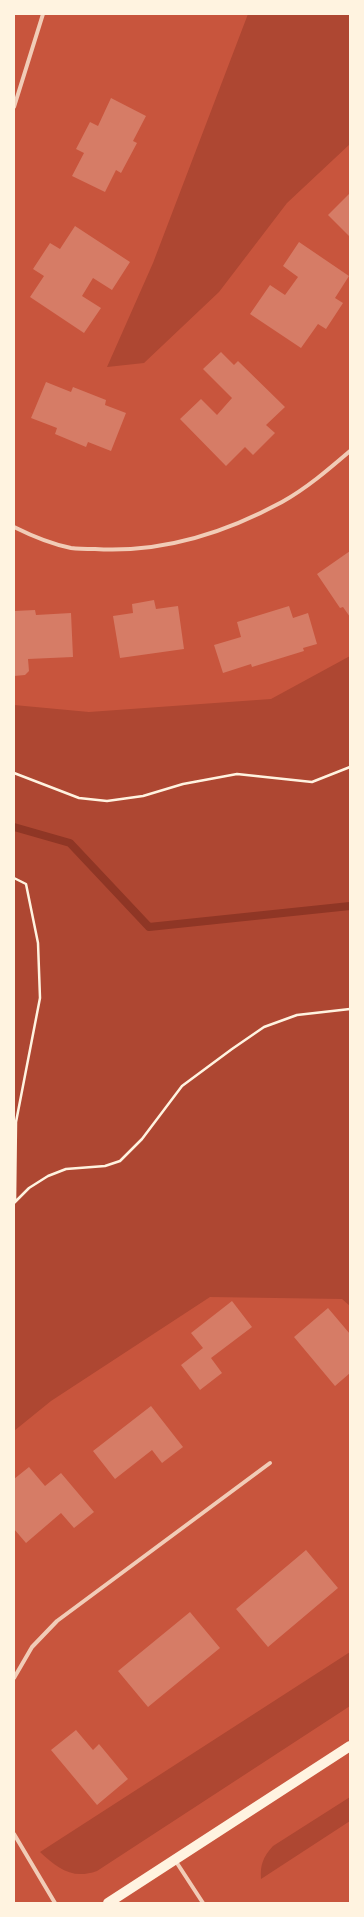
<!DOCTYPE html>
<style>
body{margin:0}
#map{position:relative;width:364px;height:1917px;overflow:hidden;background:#c8553d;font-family:"IBM Plex Serif",serif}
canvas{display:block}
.frame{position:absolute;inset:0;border:15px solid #fff3e0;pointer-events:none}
</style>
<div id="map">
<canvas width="364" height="1917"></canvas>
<div class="frame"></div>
</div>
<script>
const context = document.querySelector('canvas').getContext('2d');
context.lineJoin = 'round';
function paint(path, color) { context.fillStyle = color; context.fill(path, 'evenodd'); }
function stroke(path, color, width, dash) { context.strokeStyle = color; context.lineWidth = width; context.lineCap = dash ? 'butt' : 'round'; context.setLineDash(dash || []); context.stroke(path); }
paint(new Path2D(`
 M 248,14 L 350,14 L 350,144 L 287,203 L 219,292 L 144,363 L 107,367 L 153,263 Z
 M 350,656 L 350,1306 L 342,1299 L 210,1297 L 51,1401 L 14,1431 L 14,705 L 89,712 L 271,699 Z
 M 350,1652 L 350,1706 L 97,1871 C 72,1880 57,1868 40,1852 Z
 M 350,1797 L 350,1821 L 261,1879 C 260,1865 263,1857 273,1846 Z`), '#ae4732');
stroke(new Path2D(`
 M 14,827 L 70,843 L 149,927 L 350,906`), '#8f3625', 8);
paint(new Path2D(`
 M 111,98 L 146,116 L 133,141 L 137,143 L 121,173 L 116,170 L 105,192 L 72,176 L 84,153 L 76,149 L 90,122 L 98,126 Z
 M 349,194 L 350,196 L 350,237 L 328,215 Z
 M 75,226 L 130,262 L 112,290 L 93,278 L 82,296 L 101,308 L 84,333 L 30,297 L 44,276 L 33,269 L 50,243 L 60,249 Z
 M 299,242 L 349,276 L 335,298 L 343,303 L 326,329 L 318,324 L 301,348 L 250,314 L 270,285 L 285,295 L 298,277 L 283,266 Z
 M 221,352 L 234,365 L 238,361 L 285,407 L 266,425 L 275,433 L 253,455 L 245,447 L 226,466 L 180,419 L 201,399 L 217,415 L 232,398 L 203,369 Z
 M 46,382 L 71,392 L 73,387 L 106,400 L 105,405 L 126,413 L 111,451 L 88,442 L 86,447 L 55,434 L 57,428 L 31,418 Z
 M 350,551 L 350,617 L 343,607 L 340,608 L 317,574 Z
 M 154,600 L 156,609 L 178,606 L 184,649 L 120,658 L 113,616 L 133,613 L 132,604 Z
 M 289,606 L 293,618 L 308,613 L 317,644 L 303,648 L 304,651 L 252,667 L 251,664 L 223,673 L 214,645 L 241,637 L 237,622 Z
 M 35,610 L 36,615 L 71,613 L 73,657 L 28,659 L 29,671 L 25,675 L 14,676 L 14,611 Z
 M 232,1301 L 252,1327 L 211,1358 L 222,1373 L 200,1390 L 181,1365 L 203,1348 L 191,1333 Z
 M 328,1308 L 350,1334 L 350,1373 L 335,1386 L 294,1337 Z
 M 151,1406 L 183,1447 L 162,1463 L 152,1450 L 115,1479 L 93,1451 Z
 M 29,1467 L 45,1486 L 61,1473 L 94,1512 L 74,1528 L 61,1513 L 26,1543 L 14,1529 L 14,1479 Z
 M 306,1550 L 338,1588 L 268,1647 L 236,1609 Z
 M 190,1612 L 220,1648 L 148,1707 L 118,1671 Z
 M 76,1730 L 93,1750 L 99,1744 L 128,1779 L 97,1805 L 51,1750 Z`), '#d67c66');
stroke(new Path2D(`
 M 14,773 L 79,798 L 107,801 L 143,796 L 183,784 L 237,774 L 312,782 L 350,767
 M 14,878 L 26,884 L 38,943 L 40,998 L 16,1122 L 15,1201
 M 14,1203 L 29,1188 L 48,1176 L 66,1169 L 105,1166 L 120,1161 L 142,1139 L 182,1086 L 232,1049 L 264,1027 L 297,1015 L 350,1009`), '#fff3e0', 2.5);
stroke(new Path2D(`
 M 14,107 L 43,14
 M 14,527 C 32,536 51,544 71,548 C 79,549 87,549 95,549 C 160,553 225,533 282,502 C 307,488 329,469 350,451
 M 14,1678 L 32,1647 L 57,1621 L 270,1463
 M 14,1834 L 55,1903
 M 175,1860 L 203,1903`), '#f1ccb7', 4);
stroke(new Path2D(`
 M 108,1903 L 350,1746`), '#fff3e0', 10);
</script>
